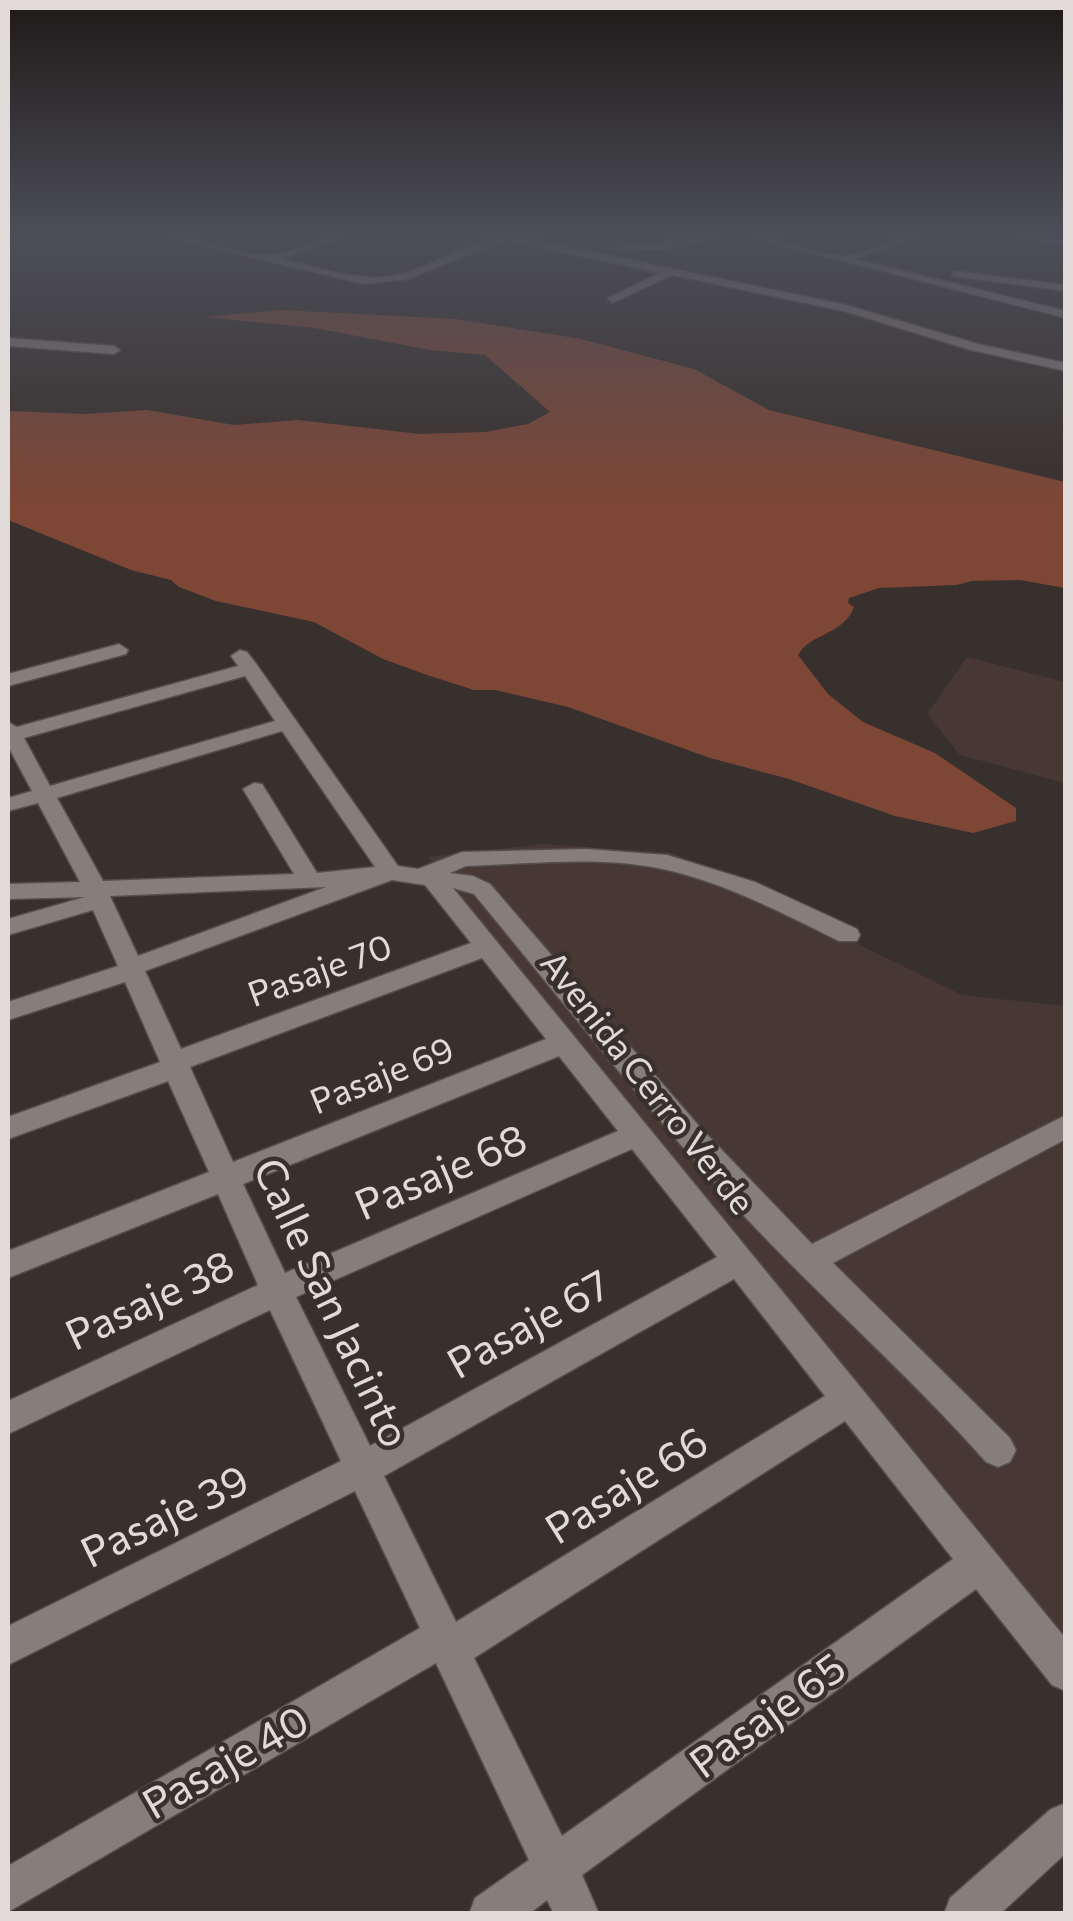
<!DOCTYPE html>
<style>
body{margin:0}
#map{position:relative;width:1073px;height:1921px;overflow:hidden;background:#38302d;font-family:Commissioner,sans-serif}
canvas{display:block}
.frame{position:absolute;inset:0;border:10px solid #e0dad9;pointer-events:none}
</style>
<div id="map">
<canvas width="1073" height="1921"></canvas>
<div class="frame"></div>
</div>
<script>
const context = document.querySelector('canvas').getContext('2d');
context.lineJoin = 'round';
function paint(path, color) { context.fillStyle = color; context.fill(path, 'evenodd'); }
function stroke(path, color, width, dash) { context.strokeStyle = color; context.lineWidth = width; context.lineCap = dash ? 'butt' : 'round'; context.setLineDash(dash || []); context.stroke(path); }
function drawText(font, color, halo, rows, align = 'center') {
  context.font = font + ' Commissioner,sans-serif'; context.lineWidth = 9; context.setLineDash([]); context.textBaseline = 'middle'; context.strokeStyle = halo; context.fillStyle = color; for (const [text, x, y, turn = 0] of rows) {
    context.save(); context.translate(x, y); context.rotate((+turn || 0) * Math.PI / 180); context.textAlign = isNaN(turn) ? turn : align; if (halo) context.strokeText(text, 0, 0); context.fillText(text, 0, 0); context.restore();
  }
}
paint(new Path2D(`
 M 967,657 L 1065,682 L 1065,783 L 960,755 L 927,714 Z
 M 543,844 L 673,853 L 962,995 L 1065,1006 L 1065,1666 L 428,857 Z`), '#473833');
paint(new Path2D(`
 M 282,310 L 456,319 L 581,339 L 694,369 L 769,410 L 1065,482 L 1065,588 L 1020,580 L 972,581 L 956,585 L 879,588 L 849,598 L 848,603 L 854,607 C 844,635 810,633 798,655 L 828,694 L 863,722 L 935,753 L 1016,808 L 1016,821 L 973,833 L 895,816 L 789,779 L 710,758 L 568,707 L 495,690 L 474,690 L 427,675 L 383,659 L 314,622 L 216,601 L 179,587 L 171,580 L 131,570 L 8,520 L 8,411 L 85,414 L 147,410 L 234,425 L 298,420 L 420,434 L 485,432 L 528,424 L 550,412 L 485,355 L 430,350 L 315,328 L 204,317 Z`), '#7e4635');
const minor = new Path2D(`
 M 163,236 C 196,236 245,259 272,255 C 298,252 320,236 348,236 L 281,259 C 321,268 365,285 405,273 C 442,261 478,236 516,236 L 846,305 L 978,344 L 1066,363 L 1066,371 L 971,350 L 844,311 L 672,275 L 612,303 L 608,298 L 660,273 L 505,240 L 408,279 L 364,284 Z
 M 702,236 L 722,236 L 666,250 L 612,248 Z
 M 745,236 C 778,236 808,254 841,256 C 866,257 892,236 919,236 L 855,259 L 1066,311 L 1066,318 Z
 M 1014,236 L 1066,239 L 1066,245 L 1019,239 Z
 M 955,271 L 1066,285 L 1066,291 L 951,276 Z
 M 8,338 L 114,346 L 120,350 L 114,354 L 8,346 Z
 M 119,644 L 128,650 L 126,654 L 8,686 L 8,674 Z
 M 240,650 L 247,652 L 257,665 L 398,866 L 418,869 L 462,852 L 586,849 L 667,855 L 755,882 L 857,929 L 860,935 L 857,941 L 839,941 C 784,914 728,884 667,870 C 603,855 530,864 466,866 L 450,873 L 473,876 L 490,884 L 699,1126 L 812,1244 L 1066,1115 L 1066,1139 L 833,1263 L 1010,1438 L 1016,1450 L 1010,1462 L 998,1467 L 986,1462 C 910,1376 825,1302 747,1219 C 651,1115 564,1003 474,894 L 453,888 L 1066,1639 L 1066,1691 L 1052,1685 L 976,1589 L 582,1875 L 599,1914 L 554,1914 L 547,1900 L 529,1914 L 469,1914 L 475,1898 L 529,1860 L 436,1663 L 8,1912 L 8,1866 L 420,1628 L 355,1491 L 8,1665 L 8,1626 L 341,1461 L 270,1310 L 8,1434 L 8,1401 L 258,1285 L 218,1194 L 8,1278 L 8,1251 L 209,1172 L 168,1081 L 8,1139 L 8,1117 L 160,1062 L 125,982 L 8,1020 L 8,1002 L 118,966 L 93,910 L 8,935 L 8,919 L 85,897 L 8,899 L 8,884 L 80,882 L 38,803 L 8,811 L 8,798 L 32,791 L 8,746 L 8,722 L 17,727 L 238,666 L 231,656 ZM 245,676 L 275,721 L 50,786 L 24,738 ZM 282,731 L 375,867 L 317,873 L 262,784 L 254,783 L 243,789 L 294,874 L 103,881 L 57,798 ZM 392,880 L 425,885 L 471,943 L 181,1049 L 145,971 ZM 326,887 L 138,956 L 110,896 ZM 482,958 L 546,1039 L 233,1162 L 190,1067 ZM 559,1056 L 618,1131 L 285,1273 L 243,1184 ZM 632,1149 L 717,1257 L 370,1446 L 296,1297 ZM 734,1279 L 825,1396 L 456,1622 L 384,1476 ZM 845,1421 L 953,1559 L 562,1836 L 474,1658 Z
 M 1066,1803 L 1066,1853 L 1000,1914 L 944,1914 L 950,1898 L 1051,1809 Z`);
stroke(minor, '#554e4c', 3);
paint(minor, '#877d7a');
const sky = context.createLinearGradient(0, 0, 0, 505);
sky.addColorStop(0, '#1f1a19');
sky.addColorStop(0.47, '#4d4e57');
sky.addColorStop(1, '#4d4e5700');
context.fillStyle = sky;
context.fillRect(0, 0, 1073, 505);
drawText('35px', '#e0dad9', '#38302d', [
 ["Pasaje 70",320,971,-20],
 ["Pasaje 69",382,1076,-22],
 ["Avenida Cerro Verde",647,1083,52]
]);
drawText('42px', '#e0dad9', '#38302d', [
 ["Pasaje 68",441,1173,-23],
 ["Pasaje 38",150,1301,-25],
 ["Calle San Jacinto",331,1303,65],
 ["Pasaje 67",529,1325,-29],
 ["Pasaje 66",627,1486,-32],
 ["Pasaje 39",165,1517,-26],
 ["Pasaje 65",768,1716,-36],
 ["Pasaje 40",226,1763,-30]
]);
</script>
